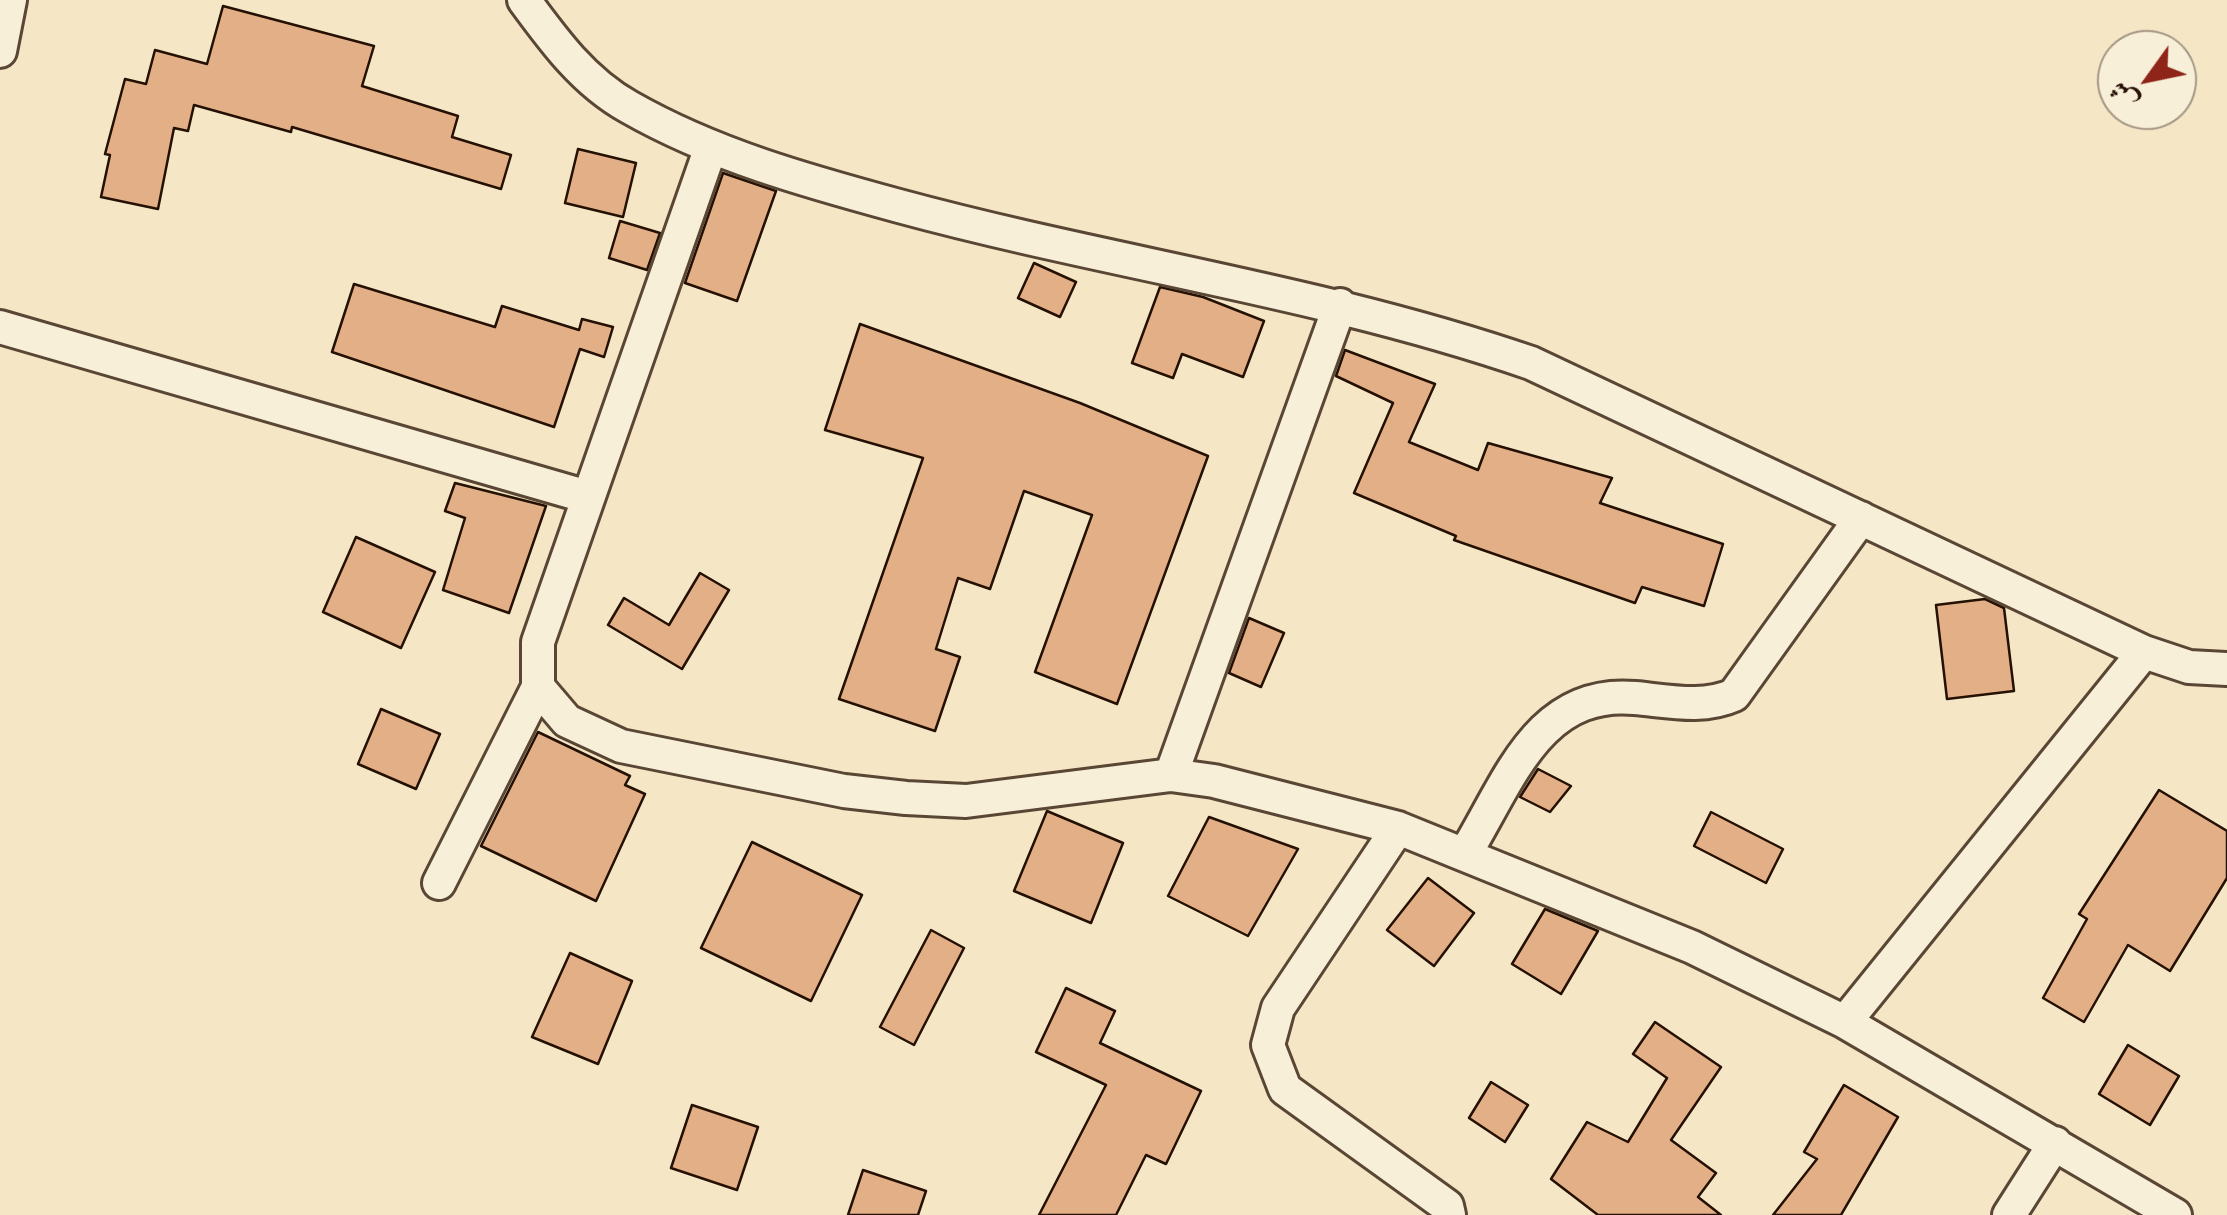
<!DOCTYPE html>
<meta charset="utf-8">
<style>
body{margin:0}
#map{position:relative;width:2227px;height:1215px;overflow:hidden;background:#f5e6c5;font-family:Alegreya,Amiri,serif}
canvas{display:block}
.north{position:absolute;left:2097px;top:30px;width:100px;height:100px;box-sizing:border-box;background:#f8efd9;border:2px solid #a49684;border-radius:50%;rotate:237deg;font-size:28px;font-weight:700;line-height:40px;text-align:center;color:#251004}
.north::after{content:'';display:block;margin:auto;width:35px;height:45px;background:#8f2418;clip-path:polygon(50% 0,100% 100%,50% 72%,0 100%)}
</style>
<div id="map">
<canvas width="2227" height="1215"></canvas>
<div class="north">ش</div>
</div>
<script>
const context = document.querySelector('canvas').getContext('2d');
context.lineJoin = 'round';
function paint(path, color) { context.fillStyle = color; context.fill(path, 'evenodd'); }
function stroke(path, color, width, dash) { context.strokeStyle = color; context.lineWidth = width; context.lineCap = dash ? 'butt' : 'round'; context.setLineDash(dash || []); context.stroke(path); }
const building = new Path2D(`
 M 223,6 L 374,46 L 362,86 L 458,116 L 452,137 L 511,155 L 501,189 L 292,127 L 291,132 L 194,105 L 188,131 L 174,128 L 158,209 L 101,197 L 110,155 L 105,154 L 125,79 L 146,84 L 155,50 L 207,64 Z
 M 578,149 L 636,163 L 623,217 L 565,203 Z
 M 723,173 L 776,191 L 737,301 L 685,283 Z
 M 620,221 L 660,233 L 647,270 L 609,258 Z
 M 1034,263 L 1076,282 L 1060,317 L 1018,298 Z
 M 354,284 L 495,327 L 502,306 L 579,330 L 582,319 L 613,327 L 604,357 L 580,349 L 554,427 L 332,352 Z
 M 1160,287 L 1203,297 L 1264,321 L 1243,377 L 1182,354 L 1173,378 L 1132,363 Z
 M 860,324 L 1080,403 L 1208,456 L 1117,704 L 1035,672 L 1092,515 L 1024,491 L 990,589 L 958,578 L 936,649 L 960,657 L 935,731 L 839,699 L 923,458 L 825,430 Z
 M 1345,350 L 1435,384 L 1409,442 L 1478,470 L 1488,443 L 1612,478 L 1600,503 L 1723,544 L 1704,606 L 1642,587 L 1635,603 L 1454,540 L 1456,536 L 1354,493 L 1393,403 L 1336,376 Z
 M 455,483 L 546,506 L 509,613 L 443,590 L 465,518 L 445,511 Z
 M 356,537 L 435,572 L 401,648 L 323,612 Z
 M 700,573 L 729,590 L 682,669 L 608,625 L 624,598 L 669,625 Z
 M 1985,599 L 2004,608 L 2014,691 L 1947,699 L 1936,605 Z
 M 1249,618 L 1284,633 L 1261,687 L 1229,673 Z
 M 381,709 L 440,734 L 416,789 L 358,764 Z
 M 538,732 L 630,776 L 625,785 L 645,794 L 596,901 L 481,846 Z
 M 1538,769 L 1571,786 L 1550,812 L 1520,797 Z
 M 2159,790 L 2227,831 L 2227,878 L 2170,971 L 2128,945 L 2084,1022 L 2043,998 L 2087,919 L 2079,914 Z
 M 1047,811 L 1123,843 L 1091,923 L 1014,891 Z
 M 1711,812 L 1783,849 L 1766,883 L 1694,846 Z
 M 1209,817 L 1298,849 L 1248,936 L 1168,896 Z
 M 752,842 L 862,895 L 811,1001 L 701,948 Z
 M 1428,878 L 1474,913 L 1434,966 L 1387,930 Z
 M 1545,909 L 1598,931 L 1561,994 L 1512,964 Z
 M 931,930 L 964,948 L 914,1045 L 880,1027 Z
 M 570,953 L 632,981 L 598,1064 L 532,1037 Z
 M 1066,988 L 1115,1011 L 1100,1043 L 1201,1091 L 1166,1164 L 1146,1155 L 1116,1215 L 1039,1215 L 1106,1085 L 1036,1052 Z
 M 1655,1022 L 1721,1067 L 1671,1140 L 1716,1173 L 1698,1197 L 1721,1215 L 1598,1215 L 1551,1179 L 1587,1122 L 1628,1142 L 1667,1078 L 1633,1054 Z
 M 2128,1045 L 2179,1076 L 2150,1125 L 2099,1094 Z
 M 1491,1082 L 1528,1105 L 1505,1142 L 1469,1118 Z
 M 1844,1085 L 1898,1117 L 1841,1215 L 1773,1215 L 1817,1159 L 1804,1152 Z
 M 692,1105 L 758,1127 L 737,1190 L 671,1168 Z
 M 863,1170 L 926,1191 L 918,1215 L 848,1215 Z`);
paint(building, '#e3af86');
stroke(building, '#251004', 2.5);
const street = new Path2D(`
 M 524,0 C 554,41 584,82 629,107 C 713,155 807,181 899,206 C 1109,263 1325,292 1531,363 L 2144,652 L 2189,667 L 2227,669
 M 0,51 L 10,0
 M 711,147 L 538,642 L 538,687 L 567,721 L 621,746 L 844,791 L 906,798 L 966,801 L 1171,775 L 1214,781 L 1398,828 L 1692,947 L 1845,1022 L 2175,1215
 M 0,327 L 588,497
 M 1171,775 L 1340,305
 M 1398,828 L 1278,1008 L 1268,1045 L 1285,1089 L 1447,1206 L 1449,1215
 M 1466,852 C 1509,782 1538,689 1635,698 C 1669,701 1703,709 1734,695 L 1861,518
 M 439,883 L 538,687
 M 1845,1022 L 2144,652
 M 2009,1215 L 2055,1143`);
stroke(street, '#594634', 38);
stroke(street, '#f8efd9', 32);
</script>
